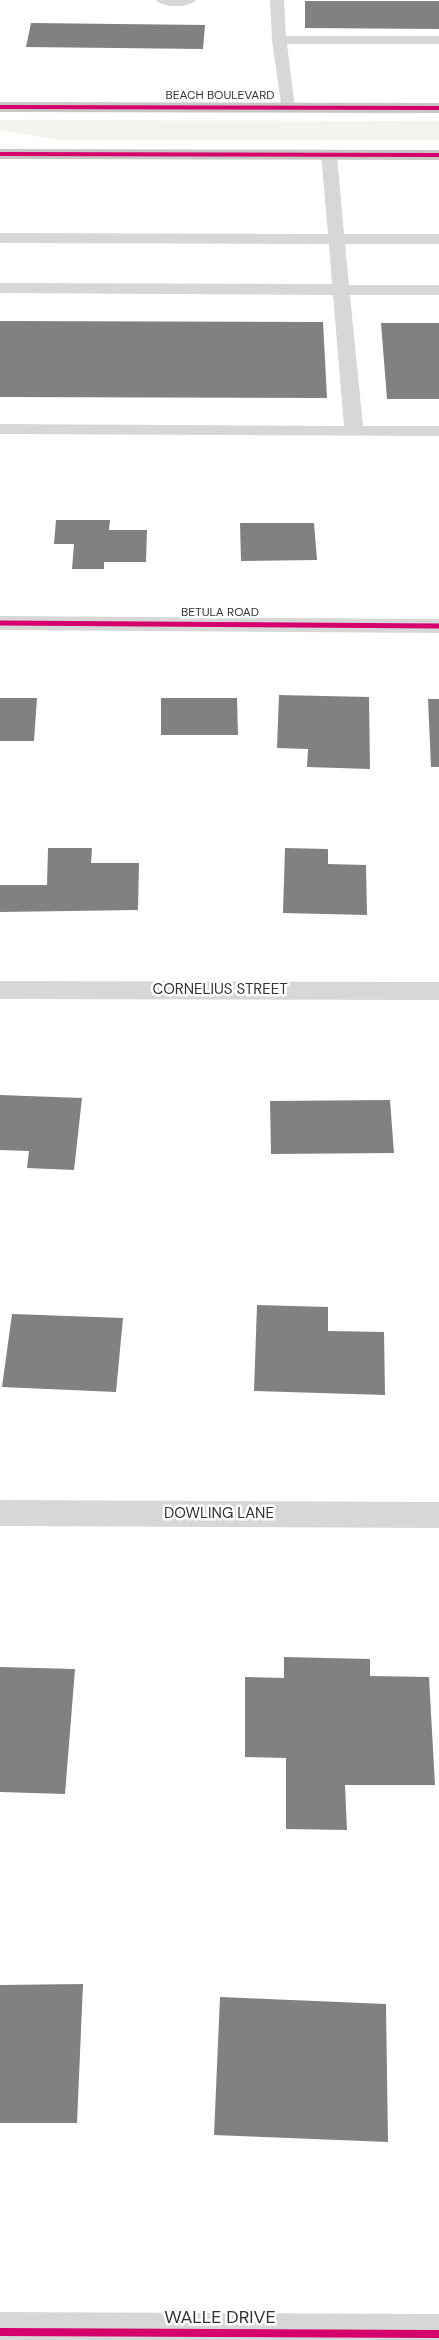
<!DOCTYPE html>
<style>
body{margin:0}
canvas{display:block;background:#fff}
</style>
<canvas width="439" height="2340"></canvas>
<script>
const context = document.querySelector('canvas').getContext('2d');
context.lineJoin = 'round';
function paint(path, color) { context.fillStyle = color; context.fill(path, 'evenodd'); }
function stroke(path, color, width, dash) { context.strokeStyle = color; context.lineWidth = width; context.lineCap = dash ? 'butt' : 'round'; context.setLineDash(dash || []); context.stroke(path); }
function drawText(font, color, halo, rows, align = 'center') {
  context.font = font + ' "DM Sans",sans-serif'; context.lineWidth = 5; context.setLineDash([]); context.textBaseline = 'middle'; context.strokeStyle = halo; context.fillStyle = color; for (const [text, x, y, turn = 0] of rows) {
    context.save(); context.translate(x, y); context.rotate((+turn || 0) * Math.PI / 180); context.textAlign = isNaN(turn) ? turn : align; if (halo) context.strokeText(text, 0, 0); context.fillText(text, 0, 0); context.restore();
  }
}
paint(new Path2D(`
 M 0,120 L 439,121 L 439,140 L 58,140 L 0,130 Z`), '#f1f5ed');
paint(new Path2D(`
 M 305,1 L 439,1 L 439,29 L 305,28 Z
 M 31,23 L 205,25 L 203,49 L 26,47 Z
 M 0,321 L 323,322 L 327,398 L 0,397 Z
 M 381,323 L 439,323 L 439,399 L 387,399 Z
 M 56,520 L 110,520 L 109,530 L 147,530 L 146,562 L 104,562 L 104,569 L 72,569 L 74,544 L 54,544 Z
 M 240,523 L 314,523 L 317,560 L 241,561 Z
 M 279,695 L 369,697 L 370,769 L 307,767 L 308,749 L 277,748 Z
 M 0,698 L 37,698 L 34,741 L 0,741 Z
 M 161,698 L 237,698 L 238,735 L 161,735 Z
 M 428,699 L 439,699 L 439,767 L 431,767 Z
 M 48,848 L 92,848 L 91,863 L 139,863 L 138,910 L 0,912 L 0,885 L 47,885 Z
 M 285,848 L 328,849 L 328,864 L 366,865 L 367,915 L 283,913 Z
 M 0,1095 L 82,1098 L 74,1170 L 27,1168 L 29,1151 L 0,1150 Z
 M 390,1100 L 394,1153 L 271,1154 L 270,1101 Z
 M 257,1305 L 328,1307 L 328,1331 L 384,1332 L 385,1395 L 254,1391 Z
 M 12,1314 L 123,1318 L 116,1392 L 2,1387 Z
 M 284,1657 L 370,1659 L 370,1676 L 429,1677 L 435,1785 L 345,1785 L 347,1830 L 286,1829 L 286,1758 L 245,1757 L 245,1677 L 284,1678 Z
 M 0,1667 L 75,1669 L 65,1794 L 0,1792 Z
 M 83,1984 L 77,2123 L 0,2123 L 0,1985 Z
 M 220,1997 L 386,2004 L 388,2142 L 214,2135 Z`), '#818181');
paint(new Path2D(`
 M 270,0 L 284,0 L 286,36 L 439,36 L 439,44 L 287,44 L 295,108 L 292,111 L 282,111 L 272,40 Z
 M 329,150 L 337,155 L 344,234 L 439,234 L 439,244 L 345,244 L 349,285 L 439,285 L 439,295 L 350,295 L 363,426 L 439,426 L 439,436 L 0,434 L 0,424 L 344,426 L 333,295 L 0,293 L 0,283 L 332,284 L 329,244 L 0,243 L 0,233 L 328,234 L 321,155 Z`), '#d7d7d7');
paint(new Path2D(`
 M 156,0 L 196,0 C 190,8 162,8 156,0 Z
 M 0,616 L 439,619 L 439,633 L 0,630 Z
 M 0,981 L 439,982 L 439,1000 L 0,999 Z
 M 0,1500 L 439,1502 L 439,1528 L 0,1526 Z
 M 0,2312 L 439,2314 L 439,2340 L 0,2340 Z`), '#d7d7d7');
paint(new Path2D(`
 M 0,102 L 439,103 L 439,113 L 0,112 Z
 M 0,149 L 439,150 L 439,160 L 0,159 Z`), '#c7c7c7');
stroke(new Path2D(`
 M 0,107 L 439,108
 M 0,154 L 439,155`), '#d6006c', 4);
stroke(new Path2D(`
 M 0,623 L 439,626`), '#d6006c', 5);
stroke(new Path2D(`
 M 0,2332 L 439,2334`), '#d6006c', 8);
drawText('12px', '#333', '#fff', [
 ["BEACH BOULEVARD",220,96],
 ["BETULA ROAD",220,613]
]);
drawText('15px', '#333', '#fff', [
 ["CORNELIUS STREET",220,990],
 ["DOWLING LANE",219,1514]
]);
drawText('18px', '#333', '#fff', [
 ["WALLE DRIVE",220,2318]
]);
</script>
